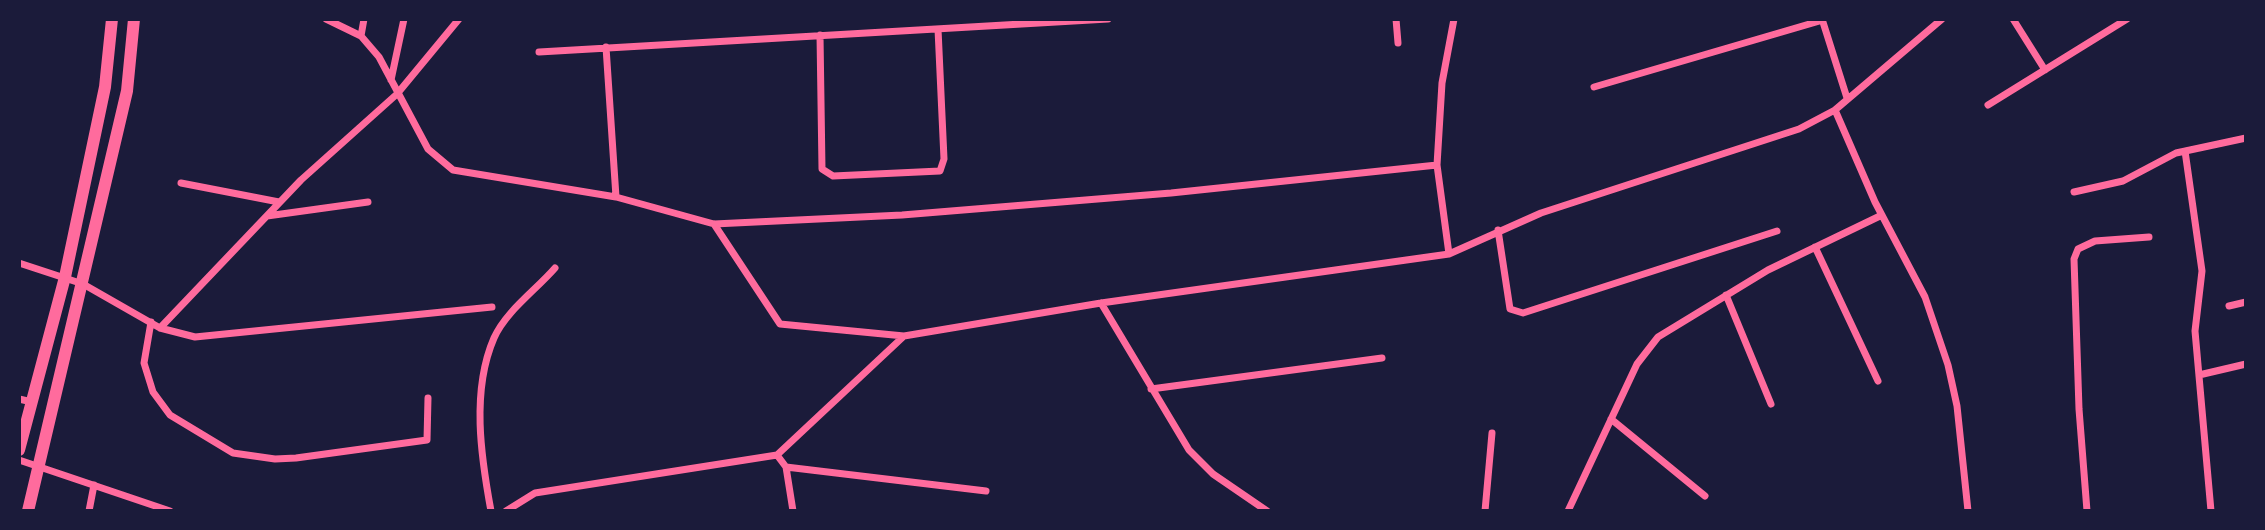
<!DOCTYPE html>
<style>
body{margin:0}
#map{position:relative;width:2265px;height:530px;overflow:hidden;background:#1b1b3a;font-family:Commissioner,sans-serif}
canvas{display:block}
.frame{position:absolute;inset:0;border:21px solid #1b1b3a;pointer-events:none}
</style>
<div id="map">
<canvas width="2265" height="530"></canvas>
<div class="frame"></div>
</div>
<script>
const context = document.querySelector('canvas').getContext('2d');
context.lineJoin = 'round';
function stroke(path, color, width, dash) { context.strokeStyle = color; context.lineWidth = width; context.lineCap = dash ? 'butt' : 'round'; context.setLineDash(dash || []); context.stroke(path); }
stroke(new Path2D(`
 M 326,19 L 361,36 L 379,57 L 428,149 L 453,170 L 616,197 L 714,224 L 902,215 L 1171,193 L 1437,165
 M 1396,19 L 1398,43
 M 1822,19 L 1847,98
 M 2013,19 L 2045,70
 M 820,35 L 822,169 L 833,176 L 940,171 L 944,159 L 938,29
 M 361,36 L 364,19
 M 606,47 L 616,197
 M 539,52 L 1108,19
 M 391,80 L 404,19
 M 1594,87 L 1823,20
 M 1988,105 L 2127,19
 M 1835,110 L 1875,202 L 1925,297 L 1948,365 L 1957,406 L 1968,511
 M 2185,151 L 2202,271 L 2195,331 L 2211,511
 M 181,183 L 279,202
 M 2074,192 L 2123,181 L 2176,153 L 2246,138
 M 267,216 L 368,202
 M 714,224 L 780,324 L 904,336
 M 1498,230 L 1510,309 L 1523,313 L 1777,231
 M 1815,247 L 1878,381
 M 1449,254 L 1437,165 L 1442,83 L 1454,19
 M 19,263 L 83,284 L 160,328 L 195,337 L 492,307
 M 1726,295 L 1771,404
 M 1101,303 L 1189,450 L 1213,474 L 1267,511
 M 2229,306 L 2246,302
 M 151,322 L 144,363 L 153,392 L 170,415 L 233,453 L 275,459 L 296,458 L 427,440 L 428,398
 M 160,328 L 301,180 L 397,94 L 459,19
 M 2199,375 L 2246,364
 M 1151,389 L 1382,358
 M 19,399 L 32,402
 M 1611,419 L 1705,496
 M 777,455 L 786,467 L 793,511
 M 19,460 L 170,511
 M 786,467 L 986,491
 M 89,511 L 94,485
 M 491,511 C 481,457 471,391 494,338 C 506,311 536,290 555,268
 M 506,511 L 535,493 L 777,455 L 904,336 L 1101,303 L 1449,254 L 1541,213 L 1799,129 L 1835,110 L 1942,19
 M 1485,511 L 1492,433
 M 1568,511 L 1637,364 L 1658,337 L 1768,270 L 1882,215
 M 2087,511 L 2079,409 L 2074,259 L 2078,249 L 2095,241 L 2149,237`), '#ff6b9d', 7);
stroke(new Path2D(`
 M 19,450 L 65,277 L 105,87 L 112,19
 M 28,511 L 127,91 L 134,19`), '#ff6b9d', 12);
</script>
